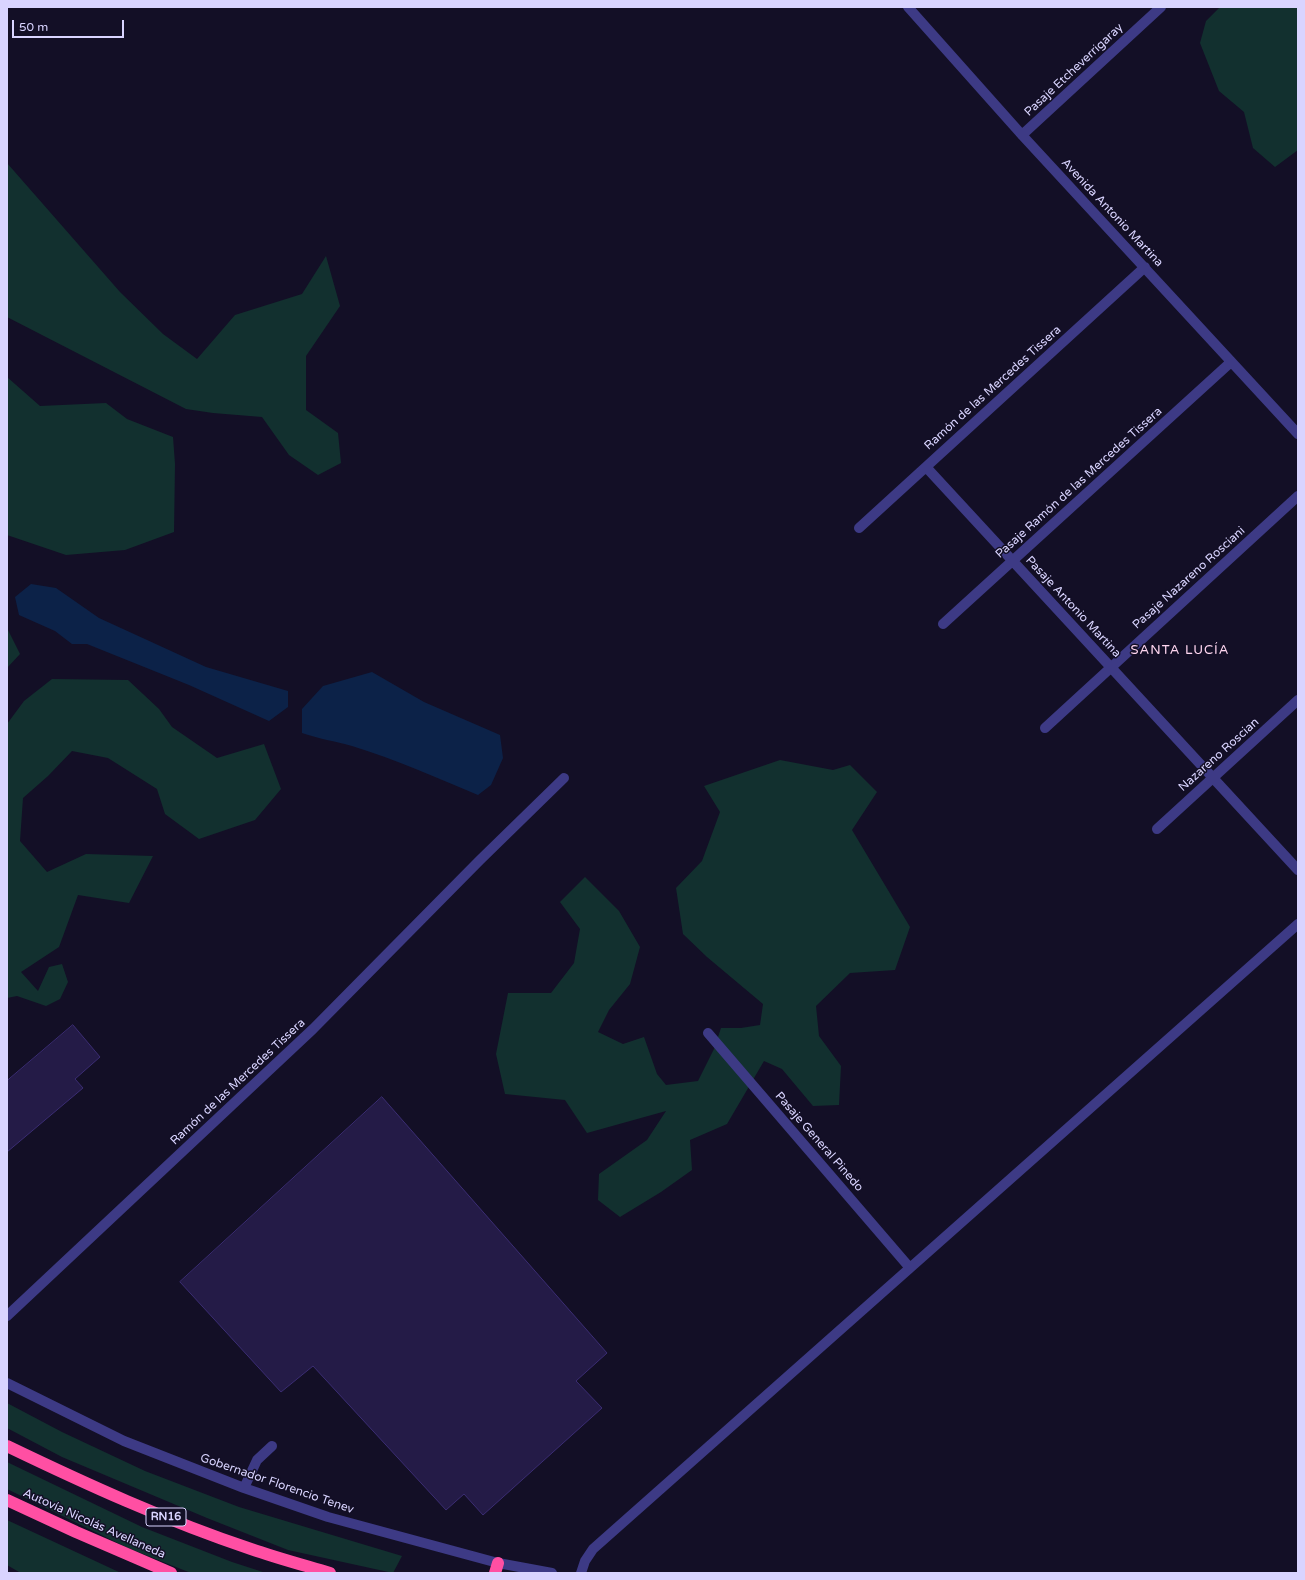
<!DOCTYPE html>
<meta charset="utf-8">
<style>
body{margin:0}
#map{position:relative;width:1305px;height:1580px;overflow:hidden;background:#130f26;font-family:"Varela Round",sans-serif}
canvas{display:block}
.frame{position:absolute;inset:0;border:8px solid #d9d4ff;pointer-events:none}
.scale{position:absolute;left:12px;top:20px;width:112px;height:18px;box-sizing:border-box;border:2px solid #d9d4ff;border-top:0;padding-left:5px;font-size:12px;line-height:14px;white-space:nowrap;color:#d9d4ff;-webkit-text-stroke:3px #130f26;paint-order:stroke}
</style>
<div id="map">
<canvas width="1305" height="1580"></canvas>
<div class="frame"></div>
<div class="scale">50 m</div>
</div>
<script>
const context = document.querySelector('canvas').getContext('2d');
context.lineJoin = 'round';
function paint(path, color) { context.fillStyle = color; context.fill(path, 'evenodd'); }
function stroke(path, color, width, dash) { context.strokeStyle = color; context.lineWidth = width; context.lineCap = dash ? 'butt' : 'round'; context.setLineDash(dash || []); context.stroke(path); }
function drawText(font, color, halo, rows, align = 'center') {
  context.font = font + ' "Varela Round",sans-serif'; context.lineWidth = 3; context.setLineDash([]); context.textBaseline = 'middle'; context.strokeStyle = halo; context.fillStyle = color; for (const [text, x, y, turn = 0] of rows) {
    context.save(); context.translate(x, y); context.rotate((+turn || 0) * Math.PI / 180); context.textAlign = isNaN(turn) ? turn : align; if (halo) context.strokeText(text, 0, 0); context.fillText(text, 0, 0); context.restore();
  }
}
paint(new Path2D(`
 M 1220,7 L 1298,7 L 1298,150 L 1275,167 L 1253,148 L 1244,112 L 1219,91 L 1200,43 L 1206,21 Z
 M 7,163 L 120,292 L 163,334 L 197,359 L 235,315 L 302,294 L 326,256 L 340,306 L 306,356 L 306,410 L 338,433 L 341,463 L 318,475 L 289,455 L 262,417 L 213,413 L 186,409 L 7,317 Z
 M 7,377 L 40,406 L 106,403 L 127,419 L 173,437 L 175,464 L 174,532 L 125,550 L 66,555 L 7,535 Z
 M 7,628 L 20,654 L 7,668 Z
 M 52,679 L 128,680 L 159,709 L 172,727 L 217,758 L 264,744 L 281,789 L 255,820 L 199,839 L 165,814 L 157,789 L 108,758 L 72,751 L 48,776 L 23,798 L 20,841 L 47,872 L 86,854 L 153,856 L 129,903 L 78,895 L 59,947 L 21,972 L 38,991 L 49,967 L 62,964 L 68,982 L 60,999 L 46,1006 L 17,996 L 7,998 L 7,724 L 24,701 Z
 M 780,760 L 833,770 L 850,765 L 877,792 L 852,830 L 910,927 L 895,970 L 850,973 L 816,1006 L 819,1036 L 841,1066 L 839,1105 L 813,1106 L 782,1069 L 764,1061 L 727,1124 L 690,1140 L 692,1170 L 661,1192 L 620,1217 L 598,1200 L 599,1174 L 647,1140 L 666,1111 L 587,1133 L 565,1100 L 505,1094 L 496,1054 L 508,993 L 551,993 L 574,963 L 580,929 L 560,902 L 585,877 L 619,911 L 640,947 L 630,984 L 609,1010 L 598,1032 L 623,1044 L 644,1037 L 657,1074 L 666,1085 L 698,1081 L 714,1049 L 721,1028 L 741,1028 L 760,1025 L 763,1004 L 707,957 L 683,934 L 676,888 L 702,861 L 720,812 L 704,786 Z
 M 7,1403 L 62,1432 L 145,1471 L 239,1507 L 402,1556 L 393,1573 L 288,1550 L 207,1518 L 62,1457 L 7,1428 Z
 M 7,1462 L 142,1527 L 232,1562 L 266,1573 L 191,1573 L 128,1548 L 7,1489 Z
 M 7,1520 L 121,1573 L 19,1572 L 7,1565 Z`), '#12302f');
paint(new Path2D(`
 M 31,584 L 56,588 L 99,618 L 206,667 L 288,691 L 288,707 L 269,721 L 189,685 L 87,644 L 72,644 L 55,631 L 19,615 L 15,597 Z
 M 372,672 L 424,702 L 500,735 L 503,758 L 491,785 L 478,795 C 437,778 395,759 352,746 C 335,741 319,739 302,733 L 302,709 L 323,686 Z`), '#0c2248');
const building = new Path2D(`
 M 73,1025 L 100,1057 L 75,1079 L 83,1088 L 7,1152 L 7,1081 Z
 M 382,1097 L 607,1353 L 576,1381 L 602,1408 L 483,1515 L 464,1494 L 446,1510 L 313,1366 L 281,1392 L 180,1282 Z`);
paint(building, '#241b47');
stroke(building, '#3b2d73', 1);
stroke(new Path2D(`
 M 908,7 L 1022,135 L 1298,434
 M 1022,135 L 1161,7
 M 926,467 L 1298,870
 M 859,528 L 1145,267
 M 943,624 L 1231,362
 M 1045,728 L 1298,496
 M 1157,829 L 1298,700
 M 708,1033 L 910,1268
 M 7,1316 L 313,1029 L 480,860 L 564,778
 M 7,1383 L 124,1441 L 244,1488 L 328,1517 L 498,1563 L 552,1573
 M 244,1488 L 257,1460 L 272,1446
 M 581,1573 L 585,1561 L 593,1549 L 1298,924`), '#3d3a85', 10);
stroke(new Path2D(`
 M 7,1446 C 86,1484 167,1521 251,1549 C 277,1558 303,1565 330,1573
 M 7,1500 L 76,1532 L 171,1573
 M 495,1573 L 498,1563`), '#ff4fa3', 12);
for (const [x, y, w] of [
 [166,1517,40]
]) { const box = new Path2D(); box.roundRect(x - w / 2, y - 9, w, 18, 3); context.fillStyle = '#130f26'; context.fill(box); stroke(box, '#d9d4ff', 1); }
drawText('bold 11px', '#d9d4ff', null, [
 ["RN16",166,1517]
]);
drawText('12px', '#d9d4ff', '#130f26', [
 ["Pasaje Etcheverrigaray",1074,70,-43],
 ["Avenida Antonio Martina",1112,213,47],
 ["Ramón de las Mercedes Tissera",993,388,-42],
 ["Pasaje Ramón de las Mercedes Tissera",1079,483,-42],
 ["Pasaje Nazareno Rosciani",1189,578,-42],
 ["Pasaje Antonio Martina",1073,607,47],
 ["Nazareno Roscian",1219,755,-42],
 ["Ramón de las Mercedes Tissera",238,1082,-43],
 ["Pasaje General Pinedo",819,1142,49],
 ["Gobernador Florencio Tenev",277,1484,19],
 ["Autovía Nicolás Avellaneda",94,1524,24]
]);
context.letterSpacing = '1px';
drawText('13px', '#ffd6f0', '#130f26', [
 ["SANTA LUCÍA",1180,651]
]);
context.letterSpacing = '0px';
</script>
